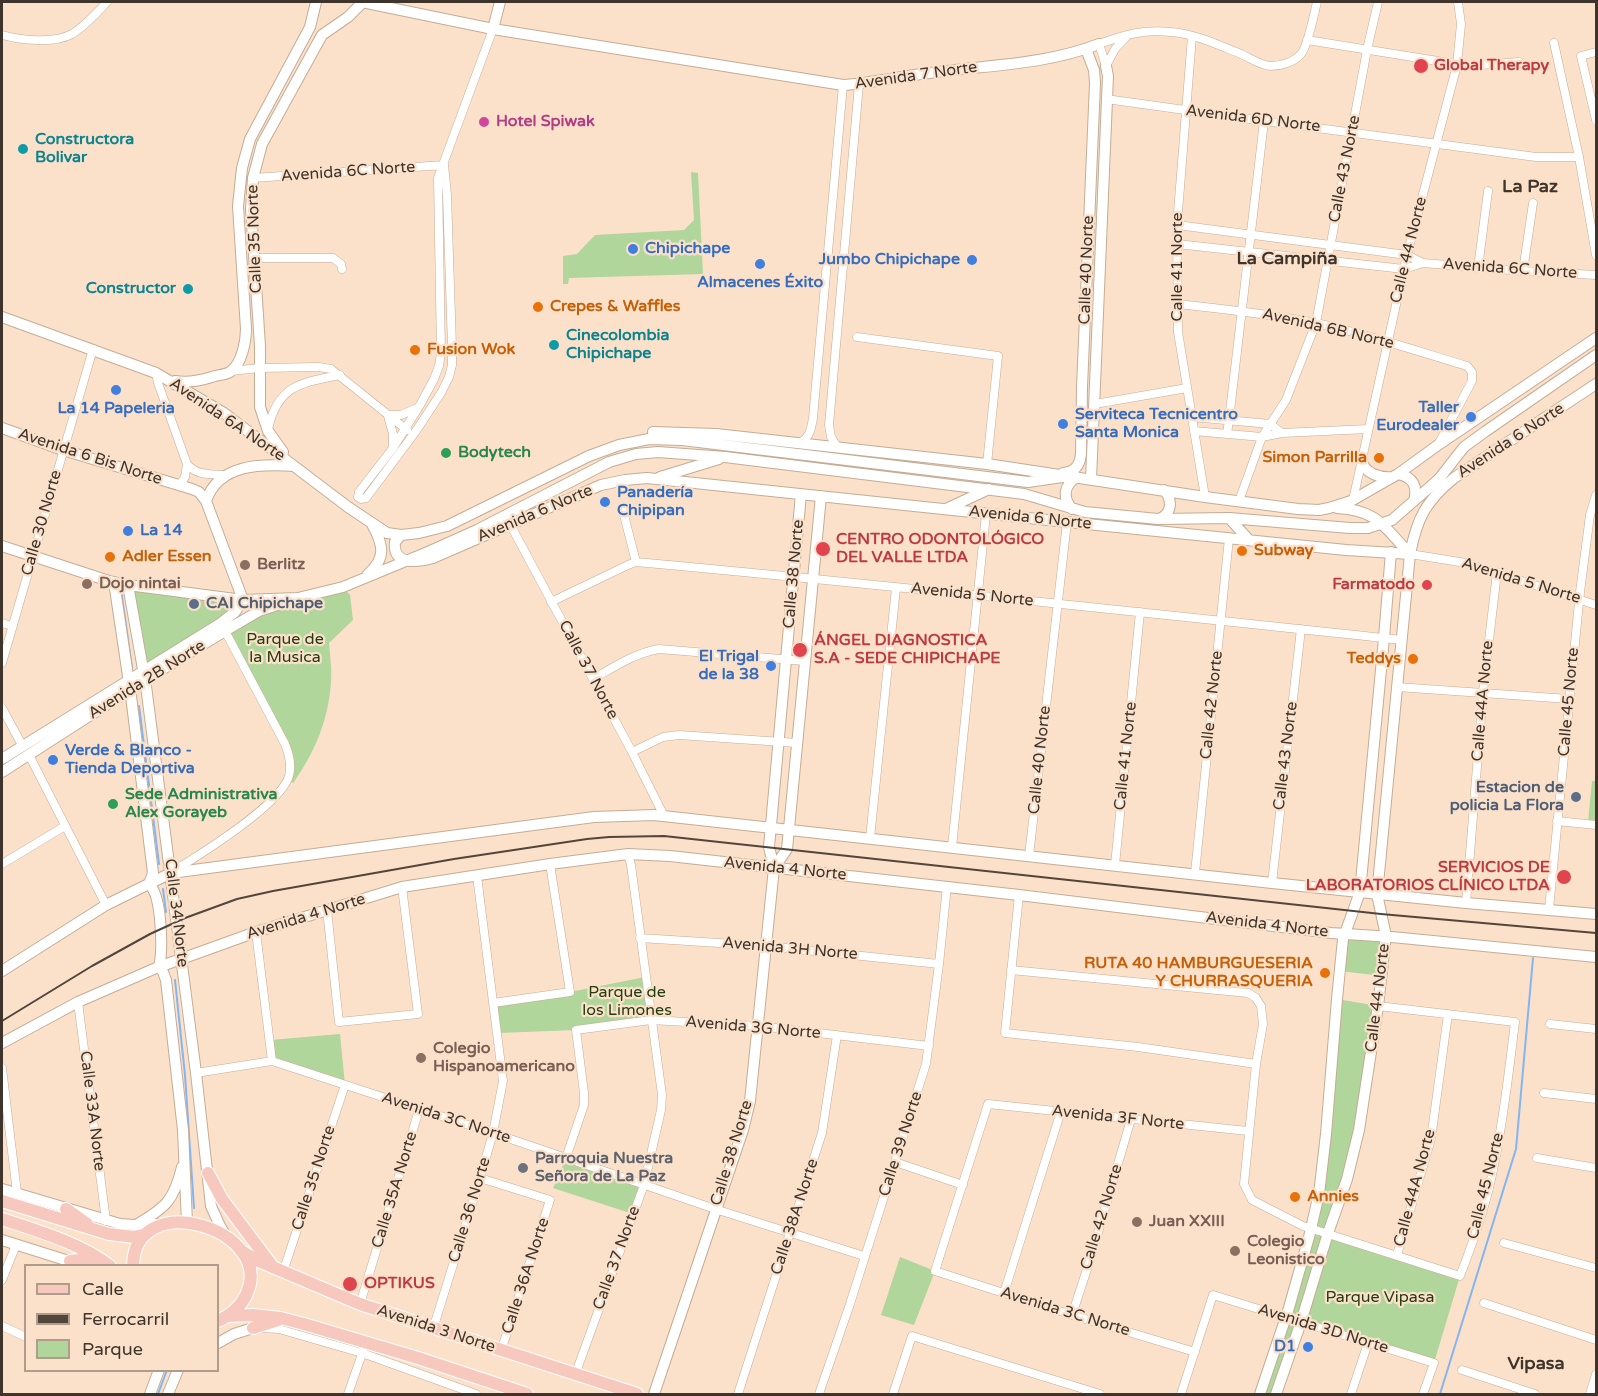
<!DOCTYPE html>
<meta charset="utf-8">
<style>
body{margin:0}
#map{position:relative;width:1598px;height:1396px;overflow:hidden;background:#fbe1ca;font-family:"Varela Round",sans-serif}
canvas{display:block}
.frame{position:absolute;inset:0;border:3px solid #3e342b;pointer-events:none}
.legend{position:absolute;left:24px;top:1264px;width:195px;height:108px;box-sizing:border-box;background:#fbe1ca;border:2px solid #af9c8a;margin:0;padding:8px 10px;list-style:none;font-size:18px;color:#3e342b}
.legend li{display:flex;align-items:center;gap:12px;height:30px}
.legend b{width:30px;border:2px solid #af9c8a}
</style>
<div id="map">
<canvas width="1598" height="1396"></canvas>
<div class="frame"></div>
<ul class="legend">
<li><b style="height:8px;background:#f7c8be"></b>Calle</li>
<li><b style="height:8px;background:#52463c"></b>Ferrocarril</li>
<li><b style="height:16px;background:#b0d69b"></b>Parque</li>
</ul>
</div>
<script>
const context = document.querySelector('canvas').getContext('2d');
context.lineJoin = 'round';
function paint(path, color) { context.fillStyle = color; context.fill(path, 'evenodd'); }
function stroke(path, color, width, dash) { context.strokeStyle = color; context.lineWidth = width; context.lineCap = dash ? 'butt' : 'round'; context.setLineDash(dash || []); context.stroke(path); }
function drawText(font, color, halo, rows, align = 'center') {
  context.font = font + ' "Varela Round",sans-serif'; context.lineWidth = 4.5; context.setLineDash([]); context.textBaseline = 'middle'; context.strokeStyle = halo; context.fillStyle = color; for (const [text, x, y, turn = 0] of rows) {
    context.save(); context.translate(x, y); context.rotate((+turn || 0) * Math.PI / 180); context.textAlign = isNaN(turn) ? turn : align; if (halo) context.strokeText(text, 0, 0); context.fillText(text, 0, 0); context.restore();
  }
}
paint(new Path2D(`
 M 691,172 L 698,173 L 703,274 L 569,278 L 568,284 L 563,284 L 563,256 L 577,254 L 595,235 L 684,230 L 694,220 Z
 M 128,585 L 243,600 L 240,606 L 143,670 Z
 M 343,587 L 350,595 L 353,620 L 329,643 C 330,656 332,669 331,681 C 329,718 315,753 293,783 L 289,780 L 289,754 L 225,631 L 259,611 Z
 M 1592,781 L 1596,781 L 1596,823 L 1588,822 Z
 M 1386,936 L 1382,976 L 1340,971 L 1343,939 Z
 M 645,977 L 651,1020 L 576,1030 L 498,1033 L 493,1003 L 570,992 Z
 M 1337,999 L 1378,1006 L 1359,1130 L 1328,1233 L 1460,1276 L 1434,1363 L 1301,1322 L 1276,1394 L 1260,1394 L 1309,1237 Z
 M 340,1034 L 345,1085 L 272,1061 L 270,1040 Z
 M 566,1158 L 644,1185 L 633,1214 L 553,1188 Z
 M 900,1257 L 935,1271 L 914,1325 L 881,1315 Z`), '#b0d69b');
stroke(new Path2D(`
 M 121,590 L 132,668
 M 139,706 L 159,864
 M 163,889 L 166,912
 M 175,980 L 185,1075 L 194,1208
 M 158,1394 L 167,1370
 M 1440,1394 L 1516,1149 L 1533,958`), '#83b5f1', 2);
const street = new Path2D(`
 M 2,35 C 20,40 54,44 72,34 C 85,26 97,13 107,2
 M 1192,36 L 1177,225 L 1178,332 L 1205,497
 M 1307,40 L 1469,66 L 1519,62
 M 1554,43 L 1579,157 L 1596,255
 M 1596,52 L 1581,56 L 1596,120
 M 1106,66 L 1099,44 C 1124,35 1143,29 1171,32 C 1196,34 1218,45 1241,54 C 1250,58 1262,66 1271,66 C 1281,66 1294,62 1301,54 C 1308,46 1314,14 1317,2
 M 1106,66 L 1115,49 L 1127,36
 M 1106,99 L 1264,121 L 1536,157 L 1579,157
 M 444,165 L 447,195 L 452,347 L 452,365 L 449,377 L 441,393 L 416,431 L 366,498 L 361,499 L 358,497 L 359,492 L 393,448 L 420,405 L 434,379 L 439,366 L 441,353 L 438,178 L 493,29
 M 253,178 L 444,165
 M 1177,225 L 1407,255 L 1423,263 L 1523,271 L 1596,275
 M 1177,244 L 1404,269 L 1423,263
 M 254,258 L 333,258 L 341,264 L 342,269
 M 1478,268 L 1488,191
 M 1523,271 L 1533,203
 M 1178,304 C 1224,309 1270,314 1316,323 C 1367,334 1417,351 1467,366 L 1472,372 L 1472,381 L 1439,443
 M 857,337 L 998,356 L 987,464
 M 231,371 L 259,368 L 319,367 L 331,369 L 407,430
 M 156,373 L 158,383 L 187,464 C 197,476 211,474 226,475
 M 1095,404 L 1187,388
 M 388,415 L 401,415 L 417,408
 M 388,416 L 393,434 L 393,446
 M 1192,417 L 1270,424 L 1282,433
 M 268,429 C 278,385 300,383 340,375
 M 1194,431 L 1262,437 L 1282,433 L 1368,429
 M 1227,434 L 1229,420 L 1264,121
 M 800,443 C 810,437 811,429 813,418 L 843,85
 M 838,448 L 831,437 L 829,425 L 859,84
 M 179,486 L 185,477 L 187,464
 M 1353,500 L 1407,255 L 1457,65 L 1461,24 L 1458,2
 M 1239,501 L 1262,437 L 1286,400 L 1316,323 L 1367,50 L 1378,2
 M 623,511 L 636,562
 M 510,524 L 632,752 L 664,816
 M 1410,554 L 1466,563 L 1596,605
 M 551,602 L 628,565 L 636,562 C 891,585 1146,613 1402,640
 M 2,623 L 12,626
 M 2,663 L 93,349
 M 593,679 C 614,667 635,653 659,649 L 805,661
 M 1397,687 L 1569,699
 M 2,708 L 22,745
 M 632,752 L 663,737 L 679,735 L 797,743
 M 29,755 L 106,905
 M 1557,821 L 1596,825
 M 870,838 L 896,588
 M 952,847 L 986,514
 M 1029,856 L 1067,522
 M 2,864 L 65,826
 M 1115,865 L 1140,612
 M 175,870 C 201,854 281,804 289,776 C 292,764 289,754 285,744 L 225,631
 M 1195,873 L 1229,538
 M 1272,883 L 1301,629
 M 1019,895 L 1005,1033 L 1138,1047 L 1256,1064
 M 1466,903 L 1483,692 L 1497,572
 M 1549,909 L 1580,592 L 1590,515 L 1596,495
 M 327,910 L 339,1022 L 418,1014 L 402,887
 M 256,932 L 272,1061
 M 640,938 L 766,946 L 939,964
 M 1011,970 L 1248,993 L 1256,998 L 1261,1006 L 1263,1024 L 1256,1064 L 1244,1184 L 1252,1200 L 1303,1226 L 1460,1276 C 1474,1240 1487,1203 1494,1165 C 1504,1118 1509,1070 1515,1022 L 1378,1006
 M 78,1002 L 106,1221
 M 493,1003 L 570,992 L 550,864
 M 1550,1024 L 1596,1029
 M 2,1068 L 17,1193
 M 196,1073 L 272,1061 L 493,1133 L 715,1209 L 864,1256
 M 1544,1093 L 1596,1099
 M 566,1158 L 584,1105 L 584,1093 L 576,1030 L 651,1020 L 758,1026 L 929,1046
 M 1537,1158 L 1596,1168
 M 895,1162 L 963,1185
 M 480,1178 L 550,1200 L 501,1351
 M 1504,1243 L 1596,1268
 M 1397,1255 L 1431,1139 L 1448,1014
 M 283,1272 L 345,1085
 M 2,1280 L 16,1245
 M 1004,1293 L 1061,1111
 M 1484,1303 L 1596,1340
 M 360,1304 L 419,1110
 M 1072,1315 L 1090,1260 L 1131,1119
 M 2,1326 L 26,1337
 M 261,1328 L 279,1329 L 362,1353 L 476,1394
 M 433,1329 L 480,1178 L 493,1133 L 503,1081 L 477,876
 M 1195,1352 L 1072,1315 L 935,1271 L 988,1104 L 1248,1131
 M 1462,1370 L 1535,1394
 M 575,1375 L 644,1185 L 661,1110 L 662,1095 L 631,865 L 628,854
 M 348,1394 L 363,1351
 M 738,1394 L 822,1133 L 837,1035
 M 819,1394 L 850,1304 L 926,1064 L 939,964 L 947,886
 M 893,1394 L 912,1336 L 1100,1394
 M 1181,1394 L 1213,1295 L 1434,1363 L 1423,1394
 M 1351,1394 L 1368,1343
 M 1590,1394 L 1596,1374`);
const secondary = new Path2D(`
 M 362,2 L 493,29 L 843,85 C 872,83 901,76 930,73 C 987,65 1045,65 1099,44
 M 493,29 L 500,2
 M 2,317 L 156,373 L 224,413 L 348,507 L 387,533 L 401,535 L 419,533 L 447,526 L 589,456 L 619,445 L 649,439 L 682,440 L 1028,482 L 1069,476
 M 175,381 C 188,383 199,381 212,377 C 217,375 225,375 230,372 C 242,364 246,341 246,329 L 238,206 L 242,168 L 250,139 L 310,27 L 316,2
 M 2,428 L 63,450 L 192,489 L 199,492 L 206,501 L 243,600
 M 653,432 L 716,434 L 987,464 L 1205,497 L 1298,509 L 1319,510 L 1329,508 L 1351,501 L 1398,474 L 1438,445 L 1596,338
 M 283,452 L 268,431 L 260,407 L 260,346 L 251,209 L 253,178 L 262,144 L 322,35 L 348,17 L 360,5 L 362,2
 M 1361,459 C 1364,474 1380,478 1393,477
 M 1063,473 C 1075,472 1080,465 1081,454 L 1082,387 L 1095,83 L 1094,70 L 1086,49
 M 1398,474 C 1413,477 1418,486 1414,501
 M 660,477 L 719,459
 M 1091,479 L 1108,76 L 1106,66
 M 206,501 C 219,463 262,464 294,466
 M 1337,508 C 1378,510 1384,527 1410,554
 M 946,509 L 989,489
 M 1072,509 C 1062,497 1064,485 1077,477
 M 1229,518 L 1249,540
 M 1159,519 C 1172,514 1173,500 1164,490
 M 401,535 L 395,542 C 392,566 418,562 433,558 L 601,485 L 625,480 L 647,478 L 1067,522 L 1346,550 L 1410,554
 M 2,546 L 109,581 L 128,585 L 243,600 L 298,598 L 343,587 L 430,551 L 477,530 L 609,462 L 636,454 L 658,452 L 725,457 L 1024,494 L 1085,512 L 1158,519 L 1229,518 L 1350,528 L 1368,528 L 1392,520 L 1439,479 L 1464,447 L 1486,431 L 1596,355
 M 368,574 C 387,558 383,544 372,524
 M 114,582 L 131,696 L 152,865 L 153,873 L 149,884 C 162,895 163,950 159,967 L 163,972 L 166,980 L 183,1130 L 187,1223
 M 128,585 L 146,686 L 196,1073 L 211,1206 L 220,1226 L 227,1238
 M 2,759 L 221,623 L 235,612 L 243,600
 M 2,772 L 145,680 L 225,631 L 259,611 L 283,603
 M 774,868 L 787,849 L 821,496
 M 2,971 L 106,905 L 171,873 L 594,817 L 654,815 L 1272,883 L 1466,903 L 1596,914
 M 2,1043 L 78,1002 L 156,968 L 256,932 L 402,887 L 550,864 L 628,854 L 670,856 L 1019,895 L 1331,933 L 1392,937 L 1596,957
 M 2,1189 L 120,1224 L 135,1225 L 163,1224
 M 136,1225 C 165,1208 174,1201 182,1167
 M 2,1240 L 78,1264
 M 218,1343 L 234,1334 L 253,1328
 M 150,1394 L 159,1370
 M 168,1394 L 178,1370
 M 654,1394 L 743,1130 L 750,1101 L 774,868 L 769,847 L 801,494
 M 1260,1394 L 1288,1311 L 1309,1237 L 1319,1194 L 1326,1134 L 1337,999 L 1343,939 L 1360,892 L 1384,638 L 1391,552
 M 1276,1394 L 1301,1322 L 1328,1233 L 1347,1179 L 1359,1130 L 1378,1006 L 1385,944 L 1386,936 L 1377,894 L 1410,554 C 1417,518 1426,501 1454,478 L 1596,384`);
const primary = new Path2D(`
 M 208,1173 L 222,1199 L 273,1267
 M 2,1201 L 109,1234 L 134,1237 L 144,1235
 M 66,1209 L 87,1224
 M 2,1219 C 38,1231 80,1243 110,1266
 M 240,1250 L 256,1260 L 360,1304 L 637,1394
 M 70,1261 L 98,1258
 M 133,1266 C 134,1186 275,1229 247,1293 C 241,1307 231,1315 218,1321
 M 228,1316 L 253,1315 L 281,1318 L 304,1324 L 418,1358 L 527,1394
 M 253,1328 L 278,1320`);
stroke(street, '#c5ac95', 9);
stroke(secondary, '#c5ac95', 12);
stroke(primary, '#fff', 14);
stroke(street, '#fff', 8);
stroke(secondary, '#fff', 10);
stroke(primary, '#f7c8be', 12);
stroke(new Path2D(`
 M 2,1021 L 92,966 L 150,934 L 185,918 L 237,899 L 273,891 L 454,859 L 587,839 L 609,837 L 664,836 L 1381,914 L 1596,933`), '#52463c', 2);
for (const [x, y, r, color] of [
 [1421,66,8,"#e0444e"],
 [484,122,6,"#d1479c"],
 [23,149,6,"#0f9aa8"],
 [633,249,6,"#3f7fe0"],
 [972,260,6,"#3f7fe0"],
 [760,264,6,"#3f7fe0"],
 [188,289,6,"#0f9aa8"],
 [538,307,6,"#e8710a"],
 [554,345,6,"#0f9aa8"],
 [415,350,6,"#e8710a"],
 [116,390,6,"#3f7fe0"],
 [1471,417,6,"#3f7fe0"],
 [1063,424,6,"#3f7fe0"],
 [446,453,6,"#2e9e5b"],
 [1379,458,6,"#e8710a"],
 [605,502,6,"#3f7fe0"],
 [128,531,6,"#3f7fe0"],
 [823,549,8,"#e0444e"],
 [1242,551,6,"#e8710a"],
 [110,557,6,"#e8710a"],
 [245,565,6,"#8d6e63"],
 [87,584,6,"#8d6e63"],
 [1427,585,6,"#e0444e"],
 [194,604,6,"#5c6f8a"],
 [800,650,8,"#e0444e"],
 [1413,659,6,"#e8710a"],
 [771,666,6,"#3f7fe0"],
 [53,760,6,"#3f7fe0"],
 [1576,797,6,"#5c6f8a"],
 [113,804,6,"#2e9e5b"],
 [1564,877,8,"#e0444e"],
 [1325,973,6,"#e8710a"],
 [421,1058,6,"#8d6e63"],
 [523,1168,6,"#6b7280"],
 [1295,1197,6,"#e8710a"],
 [1137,1222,6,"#8d6e63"],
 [1235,1251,6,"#8d6e63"],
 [350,1284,8,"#e0444e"],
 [1308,1347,6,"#3f7fe0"]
]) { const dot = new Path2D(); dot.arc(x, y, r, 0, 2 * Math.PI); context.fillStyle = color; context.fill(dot); stroke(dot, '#fbe1ca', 2); }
drawText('bold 16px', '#be3a42', '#fbe1ca', [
 ["Global Therapy",1434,66],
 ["CENTRO ODONTOLÓGICO",836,540],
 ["DEL VALLE LTDA",836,558],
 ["Farmatodo",1415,585,"right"],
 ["ÁNGEL DIAGNOSTICA",814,641],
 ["S.A - SEDE CHIPICHAPE",814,659],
 ["SERVICIOS DE",1550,868,"right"],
 ["LABORATORIOS CLÍNICO LTDA",1550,886,"right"],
 ["OPTIKUS",364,1284]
], 'left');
drawText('16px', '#3e342b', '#fbe1ca', [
 ["Avenida 7 Norte",916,76,-8],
 ["Avenida 6D Norte",1253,119,7],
 ["Calle 43 Norte",1345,169,-79],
 ["Avenida 6C Norte",348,172,-4],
 ["Calle 35 Norte",255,239,-92],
 ["Calle 44 Norte",1409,250,-76],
 ["Calle 41 Norte",1178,267,-90],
 ["Avenida 6C Norte",1510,269,4],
 ["Calle 40 Norte",1087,270,-88],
 ["Avenida 6B Norte",1328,329,13],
 ["Avenida 6A Norte",227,420,34],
 ["Avenida 6 Norte",1511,441,-33],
 ["Avenida 6 Bis Norte",90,457,18],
 ["Avenida 6 Norte",535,514,-23],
 ["Avenida 6 Norte",1030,518,6],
 ["Calle 30 Norte",42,523,-74],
 ["Calle 38 Norte",794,574,-85],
 ["Avenida 5 Norte",1521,581,17],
 ["Avenida 5 Norte",972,595,6],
 ["Calle 37 Norte",588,670,62],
 ["Avenida 2B Norte",147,680,-32],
 ["Calle 44A Norte",1483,701,-85],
 ["Calle 45 Norte",1569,702,-85],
 ["Calle 42 Norte",1212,705,-84],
 ["Calle 41 Norte",1126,756,-84],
 ["Calle 43 Norte",1286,756,-83],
 ["Calle 40 Norte",1040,760,-84],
 ["Avenida 4 Norte",785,869,6],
 ["Calle 34 Norte",176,913,83],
 ["Avenida 4 Norte",306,917,-17],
 ["Avenida 4 Norte",1267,925,7],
 ["Avenida 3H Norte",790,949,5],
 ["Calle 44 Norte",1378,998,-83],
 ["Avenida 3G Norte",753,1028,5],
 ["Calle 33A Norte",92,1111,83],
 ["Avenida 3C Norte",446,1118,18],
 ["Avenida 3F Norte",1118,1118,6],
 ["Calle 39 Norte",901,1144,-72],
 ["Calle 38 Norte",732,1153,-73],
 ["Calle 35 Norte",314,1178,-72],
 ["Calle 45 Norte",1486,1186,-76],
 ["Calle 44A Norte",1415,1188,-75],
 ["Calle 35A Norte",395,1190,-73],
 ["Calle 36 Norte",470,1210,-73],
 ["Calle 38A Norte",795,1217,-72],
 ["Calle 42 Norte",1102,1217,-73],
 ["Calle 37 Norte",617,1258,-70],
 ["Calle 36A Norte",526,1276,-72],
 ["Avenida 3C Norte",1065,1312,17],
 ["Avenida 3 Norte",436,1329,18],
 ["Avenida 3D Norte",1323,1329,17]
]);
drawText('bold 16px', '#b23c85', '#fbe1ca', [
 ["Hotel Spiwak",496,122]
], 'left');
drawText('bold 16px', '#0d838f', '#fbe1ca', [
 ["Constructora",35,140],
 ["Bolivar",35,158],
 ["Constructor",176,289,"right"],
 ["Cinecolombia",566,336],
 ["Chipichape",566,354]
], 'left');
drawText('bold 16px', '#366cbe', '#fbe1ca', [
 ["Chipichape",645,249],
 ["Jumbo Chipichape",960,260,"right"],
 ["Almacenes Éxito",760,283,"center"],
 ["Taller",1459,408,"right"],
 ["Eurodealer",1459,426,"right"],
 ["La 14 Papeleria",116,409,"center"],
 ["Serviteca Tecnicentro",1075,415],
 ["Santa Monica",1075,433],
 ["Panadería",617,493],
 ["Chipipan",617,511],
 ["La 14",140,531],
 ["El Trigal",759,657,"right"],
 ["de la 38",759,675,"right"],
 ["Verde & Blanco -",65,751],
 ["Tienda Deportiva",65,769],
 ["D1",1296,1347,"right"]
], 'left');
drawText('bold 16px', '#c56008', '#fbe1ca', [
 ["Crepes & Waffles",550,307],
 ["Fusion Wok",427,350],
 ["Simon Parrilla",1367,458,"right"],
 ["Subway",1254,551],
 ["Adler Essen",122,557],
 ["Teddys",1401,659,"right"],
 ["RUTA 40 HAMBURGUESERIA",1313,964,"right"],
 ["Y CHURRASQUERIA",1313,982,"right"],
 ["Annies",1307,1197]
], 'left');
drawText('bold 16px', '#27864d', '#fbe1ca', [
 ["Bodytech",458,453],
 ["Sede Administrativa",125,795],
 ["Alex Gorayeb",125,813]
], 'left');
drawText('bold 16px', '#785e54', '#fbe1ca', [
 ["Berlitz",257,565],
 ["Dojo nintai",99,584],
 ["Colegio",433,1049],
 ["Hispanoamericano",433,1067],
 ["Juan XXIII",1149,1222],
 ["Colegio",1247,1242],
 ["Leonistico",1247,1260]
], 'left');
drawText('bold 16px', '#4e5e75', '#fbe1ca', [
 ["CAI Chipichape",206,604],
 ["Estacion de",1564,788,"right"],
 ["policia La Flora",1564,806,"right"]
], 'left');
drawText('16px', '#223d0e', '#fbe1ca', [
 ["Parque de",285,640],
 ["la Musica",285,658],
 ["Parque de",627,993],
 ["los Limones",627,1011],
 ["Parque Vipasa",1380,1298]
]);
drawText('bold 16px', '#5b616d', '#fbe1ca', [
 ["Parroquia Nuestra",535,1159],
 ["Señora de La Paz",535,1177]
], 'left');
drawText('bold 18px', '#3e342b', '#fbe1ca', [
 ["La Paz",1530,187],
 ["La Campiña",1287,259],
 ["Vipasa",1536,1364]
]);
</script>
